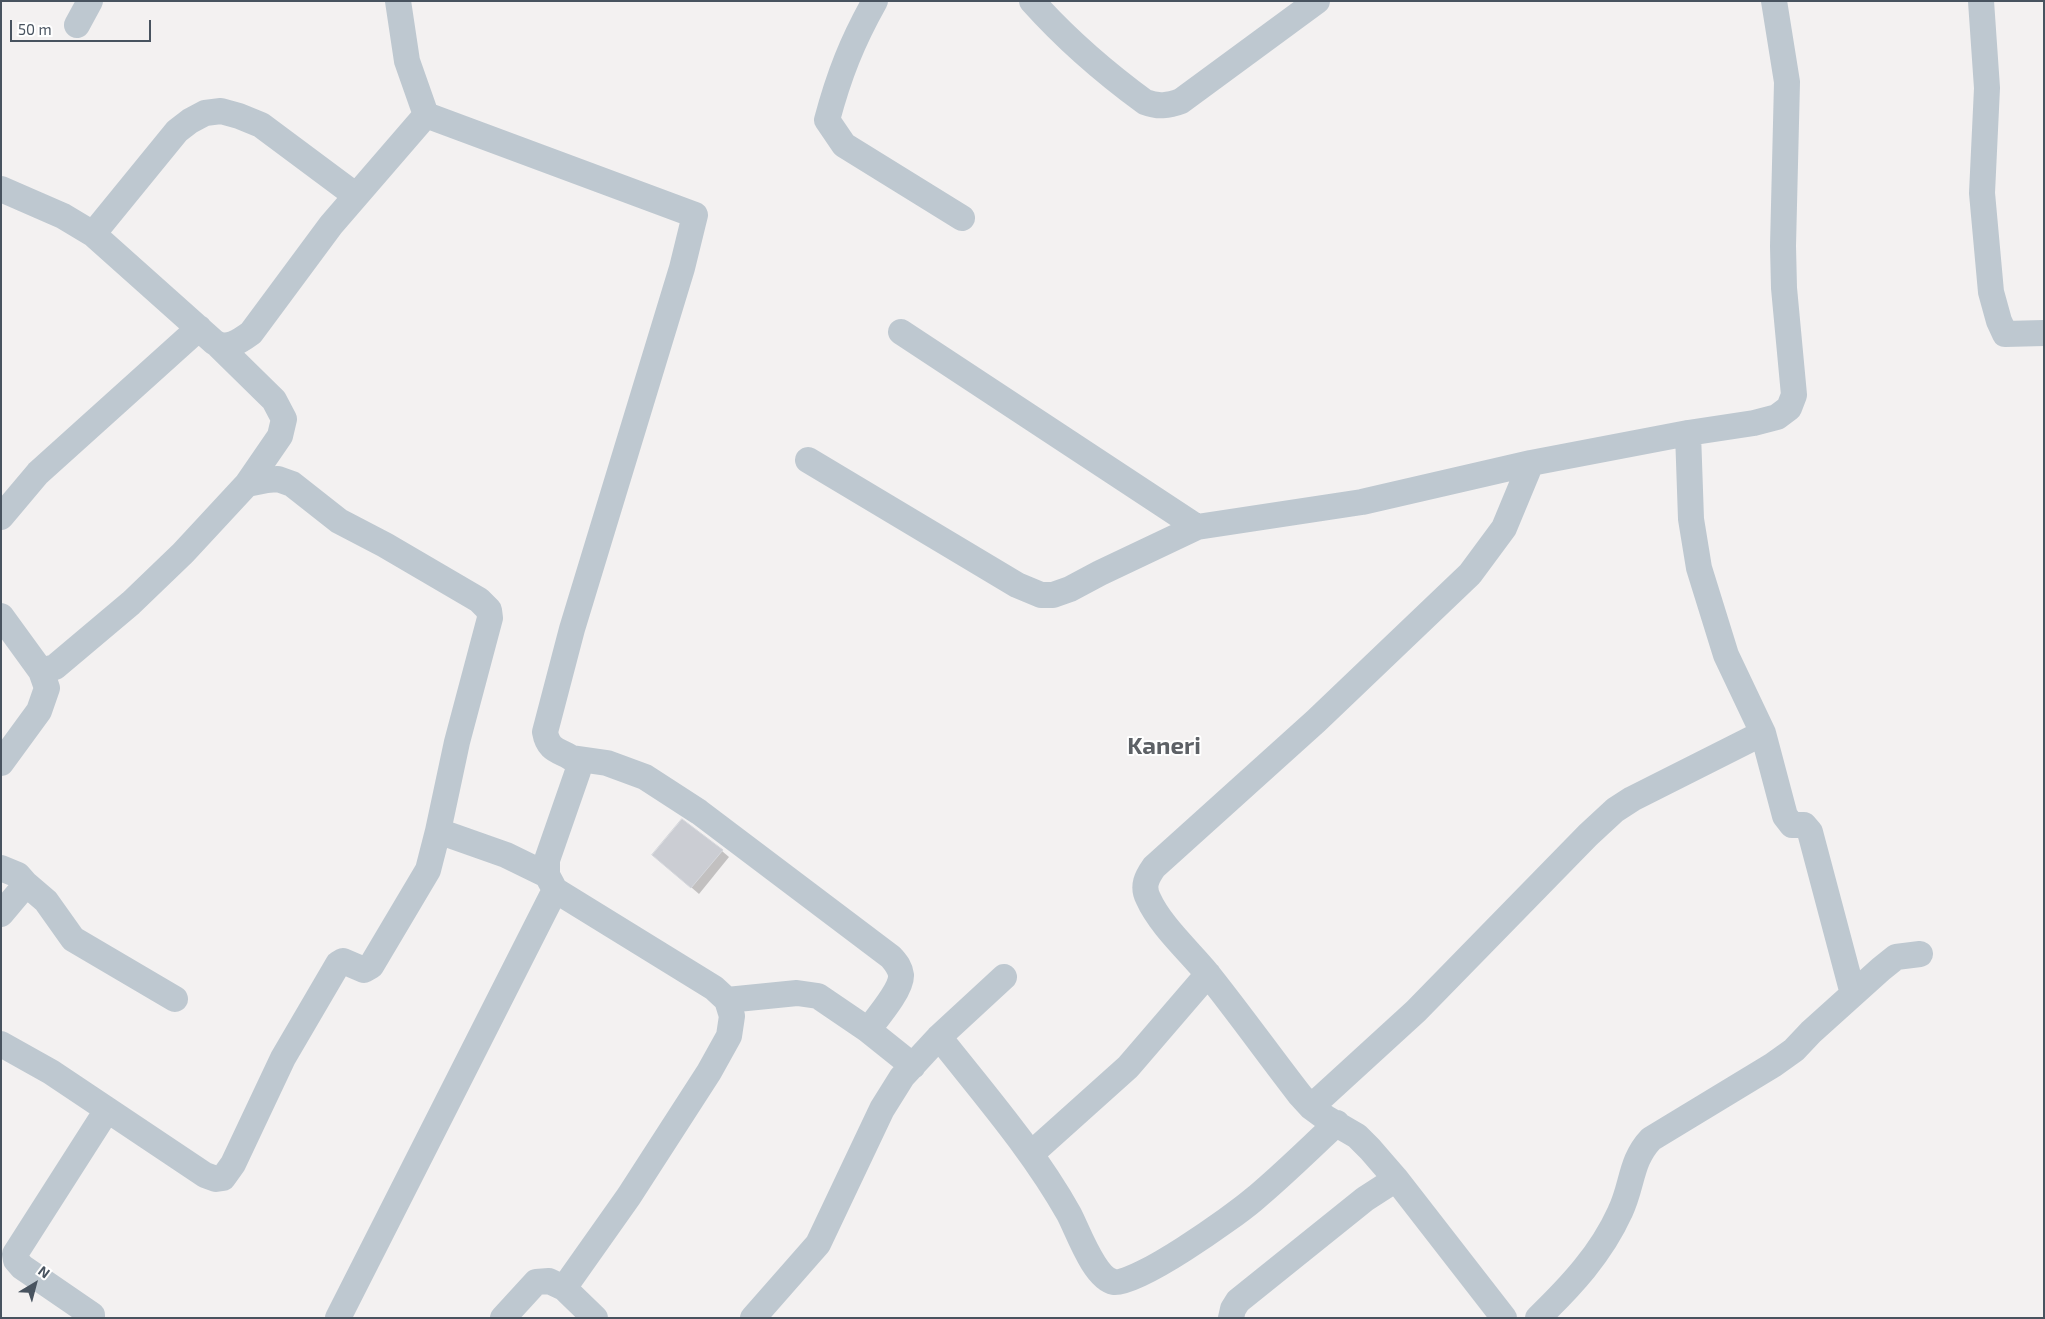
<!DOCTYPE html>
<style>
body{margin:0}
#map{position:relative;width:2045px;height:1319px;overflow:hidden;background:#f3f1f1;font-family:"Exo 2",sans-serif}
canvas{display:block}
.frame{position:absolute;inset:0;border:2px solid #48535f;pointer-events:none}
.north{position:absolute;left:10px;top:1259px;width:50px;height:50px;-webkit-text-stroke:4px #fff;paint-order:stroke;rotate:37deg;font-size:14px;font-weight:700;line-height:20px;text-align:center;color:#48535f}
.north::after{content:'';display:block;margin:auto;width:18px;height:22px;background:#48535f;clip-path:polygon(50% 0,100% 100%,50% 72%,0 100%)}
.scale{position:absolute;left:10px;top:20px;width:141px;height:22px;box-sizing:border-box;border:2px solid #48535f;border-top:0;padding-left:6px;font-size:15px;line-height:18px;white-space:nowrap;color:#48535f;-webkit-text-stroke:4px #fff;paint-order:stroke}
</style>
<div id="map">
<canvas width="2045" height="1319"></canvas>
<div class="frame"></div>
<div class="north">N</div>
<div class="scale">50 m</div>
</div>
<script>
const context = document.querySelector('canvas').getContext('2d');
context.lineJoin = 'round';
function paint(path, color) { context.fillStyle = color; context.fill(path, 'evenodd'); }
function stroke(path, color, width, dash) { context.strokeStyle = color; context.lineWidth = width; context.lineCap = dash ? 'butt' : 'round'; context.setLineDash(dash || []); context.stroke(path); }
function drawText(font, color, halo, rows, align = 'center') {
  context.font = font + ' "Exo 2",sans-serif'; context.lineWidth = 4; context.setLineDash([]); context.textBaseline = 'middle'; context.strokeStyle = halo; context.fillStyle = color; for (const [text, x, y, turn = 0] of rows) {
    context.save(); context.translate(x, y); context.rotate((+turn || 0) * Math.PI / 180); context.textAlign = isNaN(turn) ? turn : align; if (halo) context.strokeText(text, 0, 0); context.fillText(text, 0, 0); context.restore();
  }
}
paint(new Path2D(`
 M 722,851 L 729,857 L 699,894 L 654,855 Z`), '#0003');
const building = new Path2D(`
 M 682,819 L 723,850 L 691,888 L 652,855 Z`);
paint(building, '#cbcdd3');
stroke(building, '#d5d7dc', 1);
stroke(new Path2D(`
 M 875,1 C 852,42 839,75 827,120 L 844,145 L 962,218
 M 1032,1 C 1066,39 1104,72 1145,102 C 1158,107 1168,106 1181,101 L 1317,1
 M 1981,1 L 1987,88 L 1982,193 L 1991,292 L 1999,321 L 2005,334 L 2044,333
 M 77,25 L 90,1
 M 1,189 L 63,216 L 93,234 L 214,342 C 226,351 240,341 251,333 L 331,225 L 426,115
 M 93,234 L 177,131 L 190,121 L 205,113 L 221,111 L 239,116 L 261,125 L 355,195
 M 901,332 L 1197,527
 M 219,346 L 274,400 L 284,419 L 280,436 L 247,484
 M 1688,433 L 1691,519 L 1699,568 L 1726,655 L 1763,733 L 1785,816 L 1792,825 L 1804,825 L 1810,832 L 1853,994
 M 808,460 L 1017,585 L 1041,595 L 1053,595 L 1070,589 L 1100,573 L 1197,527 L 1362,502 L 1531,463
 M 1,517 L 38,473 L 199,328
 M 1,616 L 41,671 L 55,667 L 131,603 L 183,553 L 247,484 L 267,480 L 278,479 L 292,484 L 339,521 L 385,545 L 479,600 L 489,610 L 490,618 L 457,742 L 438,831 L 506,855 L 547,875
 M 572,758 L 607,763 L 645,777 L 699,812 L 891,957 C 896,963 900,967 901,975 C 902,989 877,1018 868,1030
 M 1,763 L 39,711 L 47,688 L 41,671
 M 1,868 L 18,875 L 25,883 L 22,889 L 1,914
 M 25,883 L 46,901 L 73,939 L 175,999
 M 727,1000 L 797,993 L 818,996 L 868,1030 L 913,1066
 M 939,1037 C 984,1094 1033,1150 1069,1214 C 1078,1231 1094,1278 1114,1282 C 1136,1286 1233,1217 1253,1200 C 1282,1176 1309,1149 1337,1123
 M 1,1044 L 51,1072 L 205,1175 L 216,1179 L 223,1178 L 233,1164 L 283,1058 L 338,964 L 343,961 L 364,970 L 371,966 L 428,870 L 438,831
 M 1311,1107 L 1416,1011 L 1588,835 L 1615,810 L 1632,799 L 1763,733
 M 1031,1154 L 1128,1067 L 1208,974
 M 564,1288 L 595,1318
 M 92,1318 L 92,1315 L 22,1267 L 16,1260 L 15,1254 L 107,1110
 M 338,1318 L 555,890 L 547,875 L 547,860 L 578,771 L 578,763 C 564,749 549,755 545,732 L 572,629 L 682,268 L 695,215 L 426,115 L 407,61 L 398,1
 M 503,1318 L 536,1282 L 549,1281 L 564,1288 L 629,1196 L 709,1072 L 729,1036 L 732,1016 L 727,1000 L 714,988 L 555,890
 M 753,1318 L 818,1244 L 882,1109 L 902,1077 L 939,1037 L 1004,977
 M 1231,1318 L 1233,1309 L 1238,1301 L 1365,1199 L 1396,1179
 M 1504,1318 L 1396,1179 L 1370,1149 L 1357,1136 L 1326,1118 L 1311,1107 L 1300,1095 C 1269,1055 1239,1013 1207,973 C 1188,950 1160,925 1148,898 C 1142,886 1147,877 1154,867 L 1316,721 L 1470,574 L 1504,528 L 1531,463 L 1688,433 L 1754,423 L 1777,417 L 1789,408 L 1794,395 L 1784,288 L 1783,246 L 1787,82 L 1774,1
 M 1538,1318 C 1571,1286 1601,1254 1620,1212 C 1633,1185 1630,1161 1651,1139 L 1773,1065 L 1794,1050 L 1811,1032 L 1881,969 L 1896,957 L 1920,954`), '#bec8d0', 26);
drawText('bold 24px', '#5d6166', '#fff', [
 ["Kaneri",1164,746]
]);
</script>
